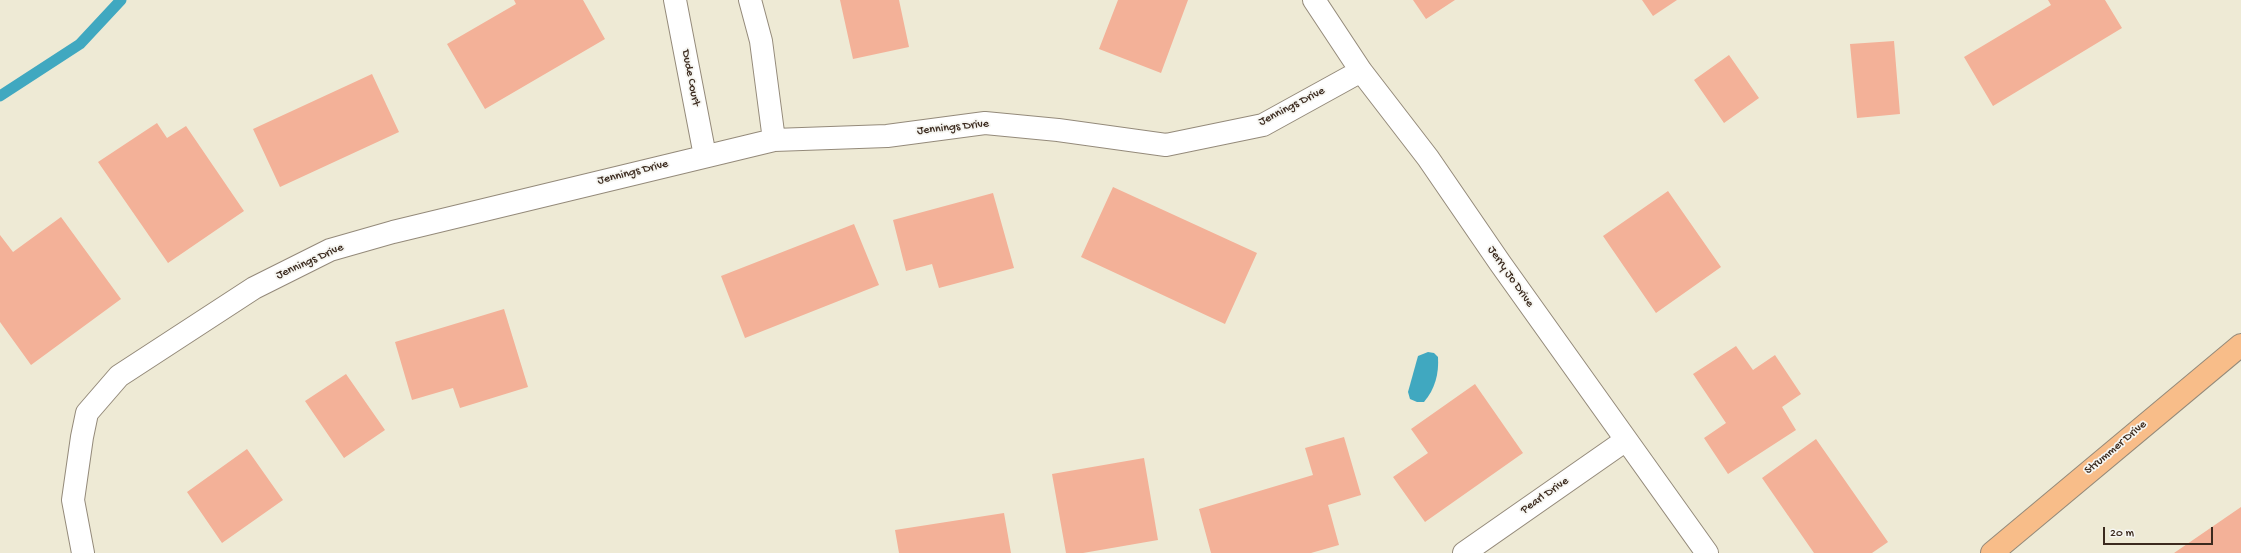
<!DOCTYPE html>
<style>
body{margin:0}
#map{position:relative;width:2241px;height:553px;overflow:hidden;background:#eeead5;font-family:"Gochi Hand",sans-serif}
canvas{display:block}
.scale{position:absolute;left:2103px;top:527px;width:110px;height:18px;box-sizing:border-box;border:2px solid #3b2a1e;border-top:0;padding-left:5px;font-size:12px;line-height:14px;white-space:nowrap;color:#3b2a1e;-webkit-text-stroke:3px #f6f6f2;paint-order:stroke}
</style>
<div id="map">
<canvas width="2241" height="553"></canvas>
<div class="scale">20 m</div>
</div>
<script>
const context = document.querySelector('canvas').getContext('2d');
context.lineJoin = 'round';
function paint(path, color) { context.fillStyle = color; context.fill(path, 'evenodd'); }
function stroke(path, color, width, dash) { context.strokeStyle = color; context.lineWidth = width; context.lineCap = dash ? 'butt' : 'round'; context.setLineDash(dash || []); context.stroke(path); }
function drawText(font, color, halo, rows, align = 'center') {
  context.font = font + ' "Gochi Hand",sans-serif'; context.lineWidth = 3.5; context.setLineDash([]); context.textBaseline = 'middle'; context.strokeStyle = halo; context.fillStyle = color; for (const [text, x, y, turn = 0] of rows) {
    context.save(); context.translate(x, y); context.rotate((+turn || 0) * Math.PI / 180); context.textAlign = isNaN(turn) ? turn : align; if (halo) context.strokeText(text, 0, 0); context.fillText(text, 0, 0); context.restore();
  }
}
paint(new Path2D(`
 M 1428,352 L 1434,353 L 1438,357 C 1439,374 1435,389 1424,402 L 1417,402 L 1410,399 L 1408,392 L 1418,356 Z`), '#40a8c0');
stroke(new Path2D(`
 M 0,96 L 80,44 L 121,0`), '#40a8c0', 11);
paint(new Path2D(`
 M 514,0 L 583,0 L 605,39 L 485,109 L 447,44 L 516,4 Z
 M 840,0 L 899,0 L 909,47 L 853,59 Z
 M 1118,0 L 1188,0 L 1161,73 L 1099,49 Z
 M 1413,0 L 1455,0 L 1426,19 Z
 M 1642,0 L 1677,0 L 1653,16 Z
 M 2048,0 L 2105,0 L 2122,28 L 1993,106 L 1964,57 L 2051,5 Z
 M 1894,41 L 1900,114 L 1857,118 L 1850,44 Z
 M 1729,55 L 1759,98 L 1724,123 L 1694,80 Z
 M 372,74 L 399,132 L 280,187 L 253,129 Z
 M 157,123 L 167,138 L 186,126 L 244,211 L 168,263 L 98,162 Z
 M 1113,187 L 1257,253 L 1225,324 L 1081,257 Z
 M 1668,191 L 1721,267 L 1656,313 L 1603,236 Z
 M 993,193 L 1014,268 L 939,288 L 932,264 L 906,271 L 893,220 Z
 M 61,217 L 121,299 L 31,365 L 0,322 L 0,235 L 13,252 Z
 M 854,224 L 879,285 L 745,338 L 721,276 Z
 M 504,309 L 528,387 L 460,408 L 453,388 L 412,400 L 395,342 Z
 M 1736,346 L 1753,370 L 1775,355 L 1801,394 L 1782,407 L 1796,430 L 1728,474 L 1704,438 L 1726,423 L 1693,374 Z
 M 346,374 L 385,430 L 344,458 L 305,401 Z
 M 1475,384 L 1523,453 L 1425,522 L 1393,477 L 1428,453 L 1411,429 Z
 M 1344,437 L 1361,495 L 1328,505 L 1339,545 L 1311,553 L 1211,553 L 1199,509 L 1313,475 L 1305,448 Z
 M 1816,439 L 1888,542 L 1872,553 L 1814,553 L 1762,478 Z
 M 247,449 L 283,500 L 222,543 L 187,492 Z
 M 1144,458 L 1158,540 L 1083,553 L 1066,553 L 1052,474 Z
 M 2241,507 L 2241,553 L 2174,553 Z
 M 1004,513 L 1011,553 L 899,553 L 895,530 Z`), '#f3b198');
const minor = new Path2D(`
 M 675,0 L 705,156
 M 750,0 L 761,41 L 774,140
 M 1314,0 L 1361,71 L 1428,158 L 1500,263 L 1707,553
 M 83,553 L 73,500 L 82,437 L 87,413 L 119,376 L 254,288 L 330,250 L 393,232 L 774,140 L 887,136 L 985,123 L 1058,130 L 1166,145 L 1263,125 L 1361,71
 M 1464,553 L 1626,440`);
const major = new Path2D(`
 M 1992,553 L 2241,345`);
stroke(minor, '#948a7a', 24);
stroke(major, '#948a7a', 24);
stroke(minor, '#fff', 22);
stroke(major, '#f8bd89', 22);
drawText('12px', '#3b2a1e', '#f6f6f2', [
 ["Dude Court",690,78,79],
 ["Jennings Drive",1292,107,-27],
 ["Jennings Drive",953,128,-6],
 ["Jennings Drive",633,173,-14],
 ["Jennings Drive",310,262,-24],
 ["Jerry Jo Drive",1510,277,55],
 ["Strummer Drive",2116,448,-40],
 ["Pearl Drive",1545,496,-35]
]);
</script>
